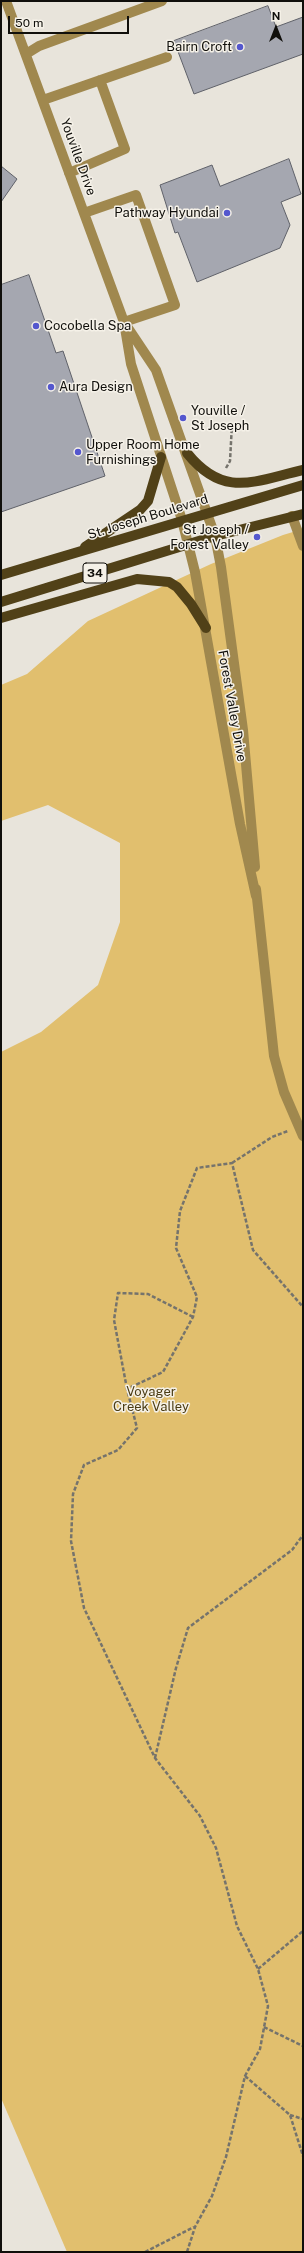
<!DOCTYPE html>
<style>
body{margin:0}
#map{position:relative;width:304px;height:2253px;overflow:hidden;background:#e8e4db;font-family:"Public Sans",sans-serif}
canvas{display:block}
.frame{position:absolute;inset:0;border:2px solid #100f0b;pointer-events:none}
.north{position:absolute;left:256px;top:8px;width:40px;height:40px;-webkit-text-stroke:3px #f5f1e8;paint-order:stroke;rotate:0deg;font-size:11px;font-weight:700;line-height:16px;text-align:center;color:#100f0b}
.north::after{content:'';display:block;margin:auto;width:14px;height:18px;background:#100f0b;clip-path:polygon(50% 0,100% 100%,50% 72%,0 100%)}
.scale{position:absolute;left:8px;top:16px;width:121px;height:18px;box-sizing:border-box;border:2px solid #100f0b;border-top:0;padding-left:5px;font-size:12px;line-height:14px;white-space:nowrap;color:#100f0b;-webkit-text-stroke:3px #f5f1e8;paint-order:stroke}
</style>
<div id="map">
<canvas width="304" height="2253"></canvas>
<div class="frame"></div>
<div class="north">N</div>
<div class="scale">50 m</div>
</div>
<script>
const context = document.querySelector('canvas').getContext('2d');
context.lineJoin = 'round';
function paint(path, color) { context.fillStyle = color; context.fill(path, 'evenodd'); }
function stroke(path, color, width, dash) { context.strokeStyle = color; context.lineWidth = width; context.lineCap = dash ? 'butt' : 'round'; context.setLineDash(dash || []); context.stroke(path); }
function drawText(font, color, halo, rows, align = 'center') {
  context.font = font + ' "Public Sans",sans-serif'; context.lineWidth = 3; context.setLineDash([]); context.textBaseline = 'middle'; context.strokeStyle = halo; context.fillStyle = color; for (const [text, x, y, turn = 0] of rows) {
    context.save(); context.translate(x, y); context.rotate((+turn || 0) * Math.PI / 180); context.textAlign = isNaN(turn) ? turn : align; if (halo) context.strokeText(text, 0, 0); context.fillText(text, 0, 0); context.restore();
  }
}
paint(new Path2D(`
 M 303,529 L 303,2252 L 67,2252 L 1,2098 L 1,1052 L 41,1032 L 98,985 L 120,922 L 120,843 L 48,805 L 1,821 L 1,685 L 27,674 L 88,621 L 211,564 L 283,535 Z`), '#e1bf6e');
const building = new Path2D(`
 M 268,6 L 276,27 L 303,17 L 303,54 L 194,94 L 174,41 Z
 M 289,159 L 301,194 L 281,202 L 290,225 L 280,248 L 197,282 L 178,232 L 175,233 L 160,185 L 212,165 L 220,186 Z
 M 1,166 L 17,179 L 1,202 Z
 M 29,275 L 56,353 L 63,351 L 105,476 L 1,512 L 1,285 Z`);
paint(building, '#a5a7b0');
stroke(building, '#5f6169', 1);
stroke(new Path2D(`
 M 226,468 L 230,461 L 232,424
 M 232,1163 L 272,1137 L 288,1131
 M 127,1389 L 114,1320 L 118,1293 L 148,1294 L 193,1317
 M 155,1758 L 176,1668 L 188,1628 L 292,1550 L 303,1535
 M 258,1969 L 303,1931
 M 264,2027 L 303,2046
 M 245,2076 L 290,2115 L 303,2156
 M 290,2115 L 303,2119
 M 145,2252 L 194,2227
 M 187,2252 L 195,2227 L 212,2196 L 226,2157 L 245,2076 L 260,2049 L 268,2006 L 258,1969 L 237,1926 L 216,1848 L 200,1816 L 155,1758 L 84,1608 L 71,1541 L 73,1494 L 84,1465 L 118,1450 L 137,1428 L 127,1389 L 163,1372 L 193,1317 L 197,1297 L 176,1248 L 180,1211 L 197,1168 L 232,1163 L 253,1250 L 303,1307`), '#75736c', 2.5, [4, 2]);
stroke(new Path2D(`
 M 6,1 L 124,322 L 131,364 L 182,520 L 195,572 L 240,824 L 256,896
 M 26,54 L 39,46 L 162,1
 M 43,100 L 167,57
 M 69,173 L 125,149 L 100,80
 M 84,213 L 136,195 L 175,305 L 124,322
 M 126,325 L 156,370 L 215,536 L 221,567 L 243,730 L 255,867
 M 292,516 L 303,546
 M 256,889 L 274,1056 L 284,1092 L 303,1136`), '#a0884e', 10);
stroke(new Path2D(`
 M 187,453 C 224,499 254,481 303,470
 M 85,547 L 140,510 L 148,501 L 161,457
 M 1,575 L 303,485
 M 1,602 L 215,536 L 303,514
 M 1,618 L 137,579 L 169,582 L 177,587 L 191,604 L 206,628`), '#514118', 10);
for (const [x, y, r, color] of [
 [240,47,4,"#5457ce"],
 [227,213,4,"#5457ce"],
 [36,326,4,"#5457ce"],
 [51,387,4,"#5457ce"],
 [183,418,4,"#5457ce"],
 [78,452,4,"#5457ce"],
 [257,537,4,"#5457ce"]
]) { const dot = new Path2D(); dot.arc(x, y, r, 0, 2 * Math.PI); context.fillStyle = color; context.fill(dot); stroke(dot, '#f5f1e8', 1.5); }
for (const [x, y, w] of [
 [95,573,24]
]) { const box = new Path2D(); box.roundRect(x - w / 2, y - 10, w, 20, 3); context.fillStyle = '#f5f1e8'; context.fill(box); stroke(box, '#100f0b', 1); }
drawText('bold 12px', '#100f0b', null, [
 ["34",95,573]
]);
drawText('13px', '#100f0b', '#f5f1e8', [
 ["Bairn Croft",232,47,"right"],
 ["Pathway Hyundai",219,213,"right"],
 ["Cocobella Spa",44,326],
 ["Aura Design",59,387],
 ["Youville /",191,411],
 ["St Joseph",191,426],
 ["Upper Room Home",86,445],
 ["Furnishings",86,460],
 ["St Joseph /",249,530,"right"],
 ["Forest Valley",249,545,"right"]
], 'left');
drawText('13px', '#100f0b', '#f5f1e8', [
 ["Youville Drive",78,157,70],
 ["St. Joseph Boulevard",148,517,-17],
 ["Forest Valley Drive",232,706,80]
]);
drawText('13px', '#4b3c13', '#f5f1e8', [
 ["Voyager",151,1392],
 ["Creek Valley",151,1407]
]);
</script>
